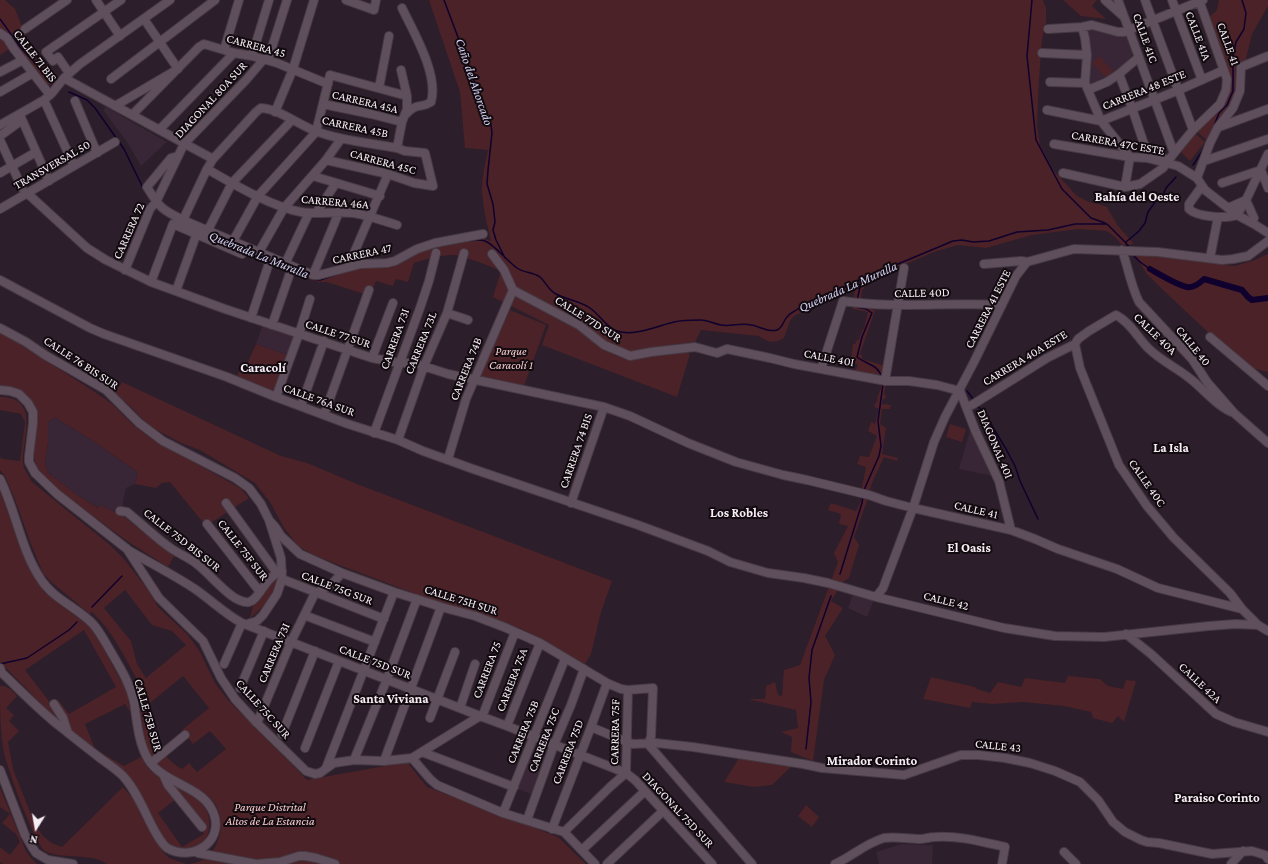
<!DOCTYPE html>
<meta charset="utf-8">
<style>
body{margin:0}
#map{position:relative;width:1268px;height:864px;overflow:hidden;background:#2c1e2a;font-family:"Crimson Pro",serif}
canvas{display:block}
.north{position:absolute;left:16px;top:808px;width:40px;height:40px;-webkit-text-stroke:3px #110a0f;paint-order:stroke;rotate:191deg;font-size:11px;font-weight:700;line-height:16px;text-align:center;color:#f7edf4}
.north::after{content:'';display:block;margin:auto;width:14px;height:18px;background:#f7edf4;clip-path:polygon(50% 0,100% 100%,50% 72%,0 100%)}
</style>
<div id="map">
<canvas width="1268" height="864"></canvas>
<div class="north">N</div>
</div>
<script>
const context = document.querySelector('canvas').getContext('2d');
context.lineJoin = 'round';
function paint(path, color) { context.fillStyle = color; context.fill(path, 'evenodd'); }
function stroke(path, color, width, dash) { context.strokeStyle = color; context.lineWidth = width; context.lineCap = dash ? 'butt' : 'round'; context.setLineDash(dash || []); context.stroke(path); }
function drawText(font, color, halo, rows, align = 'center') {
  context.font = font + ' "Crimson Pro",serif'; context.lineWidth = 4; context.setLineDash([]); context.textBaseline = 'middle'; context.strokeStyle = halo; context.fillStyle = color; for (const [text, x, y, turn = 0] of rows) {
    context.save(); context.translate(x, y); context.rotate((+turn || 0) * Math.PI / 180); context.textAlign = isNaN(turn) ? turn : align; if (halo) context.strokeText(text, 0, 0); context.fillText(text, 0, 0); context.restore();
  }
}
paint(new Path2D(`
 M 1090,28 L 1127,37 L 1132,47 L 1132,55 L 1126,64 L 1118,72 L 1090,88 L 1090,47 L 1087,33 L 1088,30 Z
 M 106,107 L 167,142 L 141,166 L 127,142 L 103,110 Z
 M 263,324 L 294,336 L 287,355 L 256,344 Z
 M 54,417 L 90,439 L 138,472 L 135,484 L 126,488 L 123,500 L 123,508 L 117,513 L 100,505 L 99,508 L 79,496 L 48,473 L 45,463 L 48,443 L 48,423 Z
 M 971,427 L 993,476 L 959,469 Z
 M 853,594 L 874,600 L 867,617 L 848,608 Z
 M 532,740 L 551,748 L 533,795 L 514,787 Z
 M 901,844 L 933,845 L 932,864 L 879,864 L 876,852 Z`), '#382535');
paint(new Path2D(`
 M 0,0 L 5,0 L 15,9 L 28,42 L 58,76 L 47,87 L 14,46 L 0,55 Z
 M 429,0 L 1043,0 L 1046,8 L 1046,22 L 1042,40 L 1039,79 L 1037,125 L 1040,145 L 1052,169 L 1077,196 L 1089,202 L 1098,204 L 1107,207 L 1118,226 L 1134,244 L 1122,245 L 1115,237 L 1107,231 L 1078,229 L 1032,235 L 986,248 L 958,245 L 934,252 L 869,280 L 862,291 L 860,306 L 870,308 L 875,311 L 860,354 L 862,355 L 862,359 L 885,366 L 883,379 L 886,385 L 884,394 L 886,395 L 885,399 L 883,399 L 882,404 L 891,405 L 890,409 L 882,409 L 880,424 L 886,428 L 882,454 L 898,458 L 897,461 L 884,457 L 872,483 L 867,501 L 854,537 L 859,545 L 849,578 L 843,582 L 831,601 L 843,608 L 825,636 L 835,655 L 824,680 L 813,761 L 791,752 L 792,737 L 781,732 L 798,728 L 796,710 L 748,699 L 765,699 L 766,686 L 775,682 L 778,695 L 782,696 L 784,670 L 800,665 L 838,562 L 834,553 L 848,526 L 839,524 L 841,514 L 828,510 L 831,503 L 856,511 L 862,499 L 861,491 L 866,467 L 857,464 L 860,456 L 869,457 L 877,436 L 868,431 L 871,422 L 875,424 L 879,409 L 874,407 L 875,403 L 876,403 L 878,399 L 877,398 L 882,385 L 880,379 L 854,373 L 858,365 L 851,360 L 853,344 L 855,344 L 857,340 L 859,340 L 862,330 L 864,329 L 868,312 L 853,309 L 855,288 L 794,316 L 790,321 L 784,338 L 778,341 L 770,342 L 758,336 L 701,330 L 695,342 L 671,345 L 690,354 L 677,397 L 542,345 L 549,325 L 493,297 L 501,271 C 490,266 464,256 454,255 C 440,255 427,259 414,263 L 408,282 L 396,279 L 393,286 L 376,281 L 370,296 L 327,282 L 319,282 L 309,279 L 271,265 L 272,260 L 312,276 L 361,267 L 425,248 L 481,238 L 491,241 C 487,224 483,208 482,191 C 482,177 485,164 488,150 L 465,148 L 460,92 Z
 M 1063,0 L 1097,0 L 1092,6 L 1106,19 L 1081,16 Z
 M 1219,0 L 1268,0 L 1268,6 L 1252,34 L 1244,67 L 1231,106 L 1208,141 L 1196,131 L 1219,108 L 1229,80 L 1209,17 L 1217,10 Z
 M 1099,56 L 1113,71 L 1106,78 L 1092,63 Z
 M 1196,134 L 1205,142 L 1190,161 L 1181,152 Z
 M 1135,254 L 1235,266 L 1255,260 L 1268,254 L 1268,372 L 1252,368 L 1227,350 L 1163,290 L 1146,273 Z
 M 510,310 L 546,325 L 524,386 L 479,378 Z
 M 0,332 L 9,337 L 92,390 L 112,404 L 133,425 L 152,439 L 240,488 L 249,498 L 206,526 L 170,482 L 162,483 L 156,488 L 135,484 L 138,472 L 90,439 L 54,417 L 48,423 L 48,443 L 45,463 L 48,473 L 79,496 L 98,508 L 100,505 L 117,513 L 118,512 L 174,556 L 168,567 L 127,541 L 47,482 L 39,474 L 34,458 L 34,444 L 38,420 L 38,411 L 29,399 L 0,388 Z
 M 256,344 L 287,355 L 275,395 L 236,379 L 241,367 L 245,369 Z
 M 122,382 L 281,456 L 307,463 L 357,484 L 612,581 L 601,612 L 591,654 L 583,667 L 522,629 L 437,602 L 313,555 L 298,546 L 284,528 L 270,502 L 255,483 L 200,450 L 181,443 L 149,426 L 132,408 L 115,393 Z
 M 0,397 C 40,397 23,437 23,462 L 24,468 L 32,482 L 110,545 L 124,559 L 148,590 L 158,607 L 187,634 L 193,642 L 200,652 L 215,683 L 228,700 L 307,780 L 407,762 L 427,787 L 558,837 L 586,864 L 189,864 C 203,862 211,856 217,843 C 221,834 221,826 220,816 C 214,785 170,782 152,759 C 143,747 143,723 140,708 C 139,700 136,693 133,685 L 138,681 C 125,658 112,630 92,612 L 90,614 L 50,581 L 43,573 L 31,544 L 14,497 L 5,476 L 0,470 L 0,457 L 2,459 L 20,461 L 25,422 L 21,414 L 0,410 ZM 125,590 L 152,625 L 172,631 L 186,645 L 146,678 L 137,664 L 131,641 L 104,608 ZM 183,676 L 209,708 L 182,730 L 193,744 L 210,731 L 226,749 L 197,772 L 189,763 L 182,769 C 159,757 152,730 145,707 Z
 M 950,424 L 966,429 L 962,442 L 946,437 Z
 M 0,491 L 17,538 L 33,574 L 44,592 L 89,626 L 98,639 L 123,684 L 128,697 L 130,712 L 125,704 L 85,724 L 95,749 L 124,766 L 141,757 C 145,762 147,768 152,772 C 171,789 215,796 209,829 C 206,845 199,847 185,852 L 168,844 L 158,830 L 154,820 L 131,779 L 122,770 L 59,722 L 0,662 ZM 84,630 L 116,687 L 69,714 L 58,700 L 52,705 L 25,670 ZM 176,799 L 195,821 L 204,834 L 182,847 L 158,813 Z
 M 279,574 C 275,592 265,607 250,618 L 253,606 L 263,596 L 269,581 Z
 M 1068,676 L 1100,679 L 1108,686 L 1123,689 L 1126,680 L 1136,681 L 1124,722 L 1118,716 L 1112,723 L 1093,718 L 1091,712 L 1064,706 L 1044,704 L 1023,702 L 992,704 L 972,702 L 970,708 L 923,699 L 931,677 L 975,687 L 977,689 L 990,693 L 998,682 L 1021,687 L 1025,678 L 1065,683 Z
 M 0,686 C 8,685 12,691 17,696 L 6,708 L 14,715 L 9,721 L 19,731 L 8,742 L 13,769 L 36,827 L 44,837 L 52,843 L 62,847 L 123,787 L 134,800 L 142,817 L 163,852 L 169,858 L 186,864 L 107,864 C 104,862 100,860 96,859 C 82,855 57,858 45,851 C 35,844 7,768 4,753 C 0,731 0,709 0,686 Z
 M 739,758 L 793,765 L 772,785 L 754,787 L 724,782 Z
 M 0,788 L 26,851 L 31,858 L 37,864 L 3,864 L 0,862 L 0,847 L 10,855 L 20,842 L 16,834 L 2,823 L 10,814 L 0,807 Z
 M 806,805 L 819,817 L 812,827 L 798,816 Z`), '#4b2227');
stroke(new Path2D(`
 M 444,0 L 491,125 L 492,133 L 488,170 L 487,184 L 493,204 L 495,222 L 493,230 L 496,240 L 505,258
 M 1032,0 L 1027,56 L 1036,140 L 1062,189 L 1091,218 L 1105,223
 M 0,19 L 21,48 L 49,78
 M 69,92 L 87,100 L 95,108 L 124,149 L 143,188
 M 1212,131 L 1219,113 L 1227,105 L 1233,91 L 1233,56 L 1236,42 L 1244,29 L 1246,13 L 1242,0
 M 1193,165 L 1201,153 L 1206,144
 M 1126,242 L 1139,231 L 1145,223 L 1148,212 L 1158,198 L 1163,195 L 1166,188 L 1176,177
 M 440,246 C 451,245 477,237 485,241 C 495,245 507,261 517,268 C 524,273 533,272 540,277 C 546,282 548,290 556,294 C 567,300 580,301 590,308 C 600,315 606,327 617,331 C 634,337 657,326 674,322 C 682,320 692,320 701,320 C 708,320 714,324 721,325 C 731,327 741,322 751,325 C 759,326 769,333 777,330 C 783,328 783,320 788,316 C 790,313 795,311 798,309 L 862,279 L 953,241 L 962,240 L 973,242 L 989,241 L 1017,232 L 1048,230 L 1075,224 L 1107,224 L 1125,242 L 1129,247
 M 244,251 L 266,260
 M 1132,254 L 1140,262 L 1150,269
 M 271,263 L 298,273
 M 312,279 L 320,280 L 341,273
 M 857,300 L 862,279
 M 856,306 L 856,307 L 866,309 L 872,313 L 862,337 L 857,357 C 867,365 878,364 882,378
 M 967,391 L 974,400
 M 977,405 L 988,419 L 1006,449 L 1015,466 L 1020,481 L 1038,519
 M 864,490 L 879,456 L 881,446 L 878,421 L 883,384
 M 840,574 L 862,503 L 863,496
 M 92,607 L 122,576
 M 0,664 L 27,658 L 69,630 L 77,622
 M 806,749 L 811,702 L 809,678 L 812,650 L 831,596`), '#10002e', 1.5);
stroke(new Path2D(`
 M 1150,269 C 1159,274 1177,285 1187,287 C 1193,288 1200,283 1204,279 L 1242,290 L 1248,297 L 1252,300 L 1268,298`), '#10002e', 6);
const minor = new Path2D(`
 M 96,0 L 120,36
 M 346,0 L 374,10 L 376,0
 M 1105,0 L 1123,16
 M 1118,0 L 1174,153
 M 1145,0 L 1193,130
 M 1172,0 L 1202,80
 M 402,8 C 414,33 439,75 431,102 C 421,109 417,102 406,114
 M 1082,27 L 1085,38 L 1087,55 L 1085,83 L 1101,121 L 1130,157 L 1125,187
 M 25,29 L 67,0
 M 1048,29 L 1082,27 L 1092,25 L 1118,32 L 1124,32 L 1203,0
 M 0,33 L 7,38 L 14,49 L 50,95
 M 224,50 L 239,0
 M 1042,53 L 1087,55
 M 252,56 L 269,0
 M 268,60 L 287,0
 M 0,72 L 23,60
 M 69,73 L 58,57 L 53,61 L 46,52 L 121,0
 M 1119,74 L 1132,108 L 1144,144 L 1147,148 L 1162,156 L 1167,163
 M 64,78 L 213,159
 M 111,79 L 215,0
 M 1050,82 L 1085,83
 M 379,88 L 389,36
 M 1088,90 L 1107,82 L 1119,74 L 1139,57
 M 0,92 L 33,73
 M 44,100 L 74,166
 M 75,101 L 97,153
 M 323,104 L 371,114 L 402,122
 M 115,106 L 178,69 L 144,19
 M 1047,110 L 1101,121 L 1179,90 L 1224,70
 M 275,112 L 293,69 L 314,0
 M 20,115 L 49,181
 M 132,115 L 199,47 L 204,44 L 234,53 L 252,56 L 277,63 L 328,84
 M 0,125 L 44,100 L 52,93 L 64,78 L 80,64 L 170,0
 M 1219,127 L 1268,109
 M 159,130 L 234,53
 M 0,136 L 22,120
 M 0,140 L 22,188
 M 1054,144 L 1130,157 L 1147,158 L 1178,166 L 1197,178 L 1205,190 L 1237,215 L 1254,224 L 1268,233
 M 397,148 L 402,122 L 407,109 L 407,96 L 401,70
 M 178,156 L 171,158 L 147,187 C 159,207 162,210 183,220 L 313,275 L 319,275 L 361,264 L 387,263 L 395,261 L 417,249 L 435,243 L 483,234
 M 1204,161 L 1268,139
 M 207,169 C 233,184 272,207 301,212 C 318,215 336,211 353,213 C 368,215 383,221 397,225
 M 0,173 L 36,152
 M 1063,173 L 1125,187 L 1140,184 L 1163,168 L 1174,153 L 1193,130 L 1220,104 L 1226,90 L 1227,79 L 1199,0
 M 313,176 L 380,196
 M 1197,178 L 1210,143 L 1218,127 L 1233,108 L 1240,91 L 1241,67 L 1268,56
 M 1222,183 L 1261,170 L 1268,188
 M 1202,186 L 1189,204 L 1189,209 C 1197,217 1226,219 1237,215 L 1246,200 L 1268,154
 M 27,193 L 87,248 L 106,260 L 151,282 L 225,309 L 372,358 L 399,363 L 414,363 L 448,374 L 604,407 L 630,416 L 688,443 L 736,462 L 783,475 L 807,480 L 869,495 L 886,501 L 913,508 L 1011,530 L 1035,539 L 1058,549 L 1117,569 L 1158,588 L 1242,609 L 1258,625 L 1268,631
 M 1228,208 L 1246,200 L 1254,218
 M 0,209 L 115,142
 M 316,213 L 336,183
 M 183,220 L 207,169 L 213,159 L 256,112 L 261,108 C 280,109 300,126 318,132 C 343,141 371,143 397,148 L 405,151 L 425,153 L 433,186 L 414,183 L 388,174 L 326,160
 M 208,230 L 232,183 L 292,120
 M 233,241 L 258,196 L 316,132 L 330,75 L 407,96
 M 1122,250 C 1128,267 1131,286 1139,302 L 1192,359 L 1207,382 L 1234,413 L 1268,443
 M 259,252 L 284,208 L 326,160 L 341,139
 M 492,254 L 504,270 L 513,290 L 579,325 L 604,345 L 621,352 L 630,356 L 651,352 L 695,347 L 717,353 L 727,349 L 770,358 L 794,364 L 886,381 L 909,381 L 937,385 L 960,391
 M 1210,258 L 1218,217
 M 285,264 L 309,213
 M 984,264 L 1021,261 L 1027,262
 M 348,267 L 388,174
 M 125,270 L 150,209 L 156,202 L 184,144 L 246,80 L 264,59
 M 313,275 L 339,212
 M 0,280 L 90,328 L 104,334 L 227,377 L 276,397 L 348,424 L 398,440 L 423,451 L 473,469 L 638,525 L 708,551 L 730,562 L 768,573 L 804,578 L 828,583 L 876,597 L 1004,628 L 1055,636 L 1104,637 L 1209,626 L 1235,624 L 1258,625
 M 151,282 L 173,224 L 242,254
 M 176,291 L 198,230
 M 447,313 L 468,320
 M 251,318 L 271,257
 M 272,325 L 290,273
 M 0,328 L 26,342 L 45,355 L 106,390 L 139,423 L 163,441 L 235,478 L 249,488 L 261,504 L 269,520 L 281,558 L 282,579 L 277,594 L 263,615 L 257,621 L 247,624
 M 1210,337 L 1268,386
 M 1075,344 L 1080,368 L 1119,465 L 1147,506 L 1174,538 L 1230,593 L 1242,609
 M 372,358 L 393,303
 M 821,369 L 843,301 C 896,309 949,302 1002,305
 M 885,381 L 904,268
 M 0,390 L 10,391 L 19,394 L 28,403 L 33,412 L 33,423 L 29,456 L 29,462 L 35,473 L 57,494 L 127,549 L 159,598 L 203,641 L 221,678 L 235,699 L 257,723 L 306,771 L 315,774 L 320,773 L 334,763 L 354,760 L 384,761 L 412,758 L 480,716
 M 960,391 L 975,430 L 999,481 L 1011,530
 M 276,397 L 299,334 L 310,299
 M 301,406 L 324,341
 M 966,407 L 972,405 L 1047,358 L 1075,344 L 1078,339 L 1089,331 L 1116,315 C 1130,322 1138,338 1148,348 C 1160,360 1175,367 1188,377 C 1203,388 1217,407 1234,413
 M 324,415 L 369,290
 M 374,433 L 420,308 L 429,281 L 436,253
 M 398,440 L 424,366 L 447,313 L 464,253
 M 448,459 L 466,399 L 513,290
 M 0,479 C 16,511 21,551 42,581 C 54,599 78,608 93,624 C 100,632 105,642 111,652 C 120,668 130,683 134,702 C 137,721 138,742 148,759 C 161,782 199,786 211,808 C 228,837 196,864 167,848 C 160,842 155,832 151,824 C 143,808 135,789 123,776 C 116,769 108,764 100,758 C 87,748 74,738 62,728 C 41,712 22,692 2,673 L 0,668
 M 226,503 L 276,572
 M 571,503 L 604,407
 M 120,511 L 127,512 C 142,524 156,538 172,549 C 181,555 190,558 198,565 C 210,575 220,587 232,596 C 236,599 244,603 249,602 C 259,600 266,575 282,571
 M 269,520 L 276,528 L 281,536 L 300,554 L 342,573 L 394,592 L 429,603 L 441,607 L 475,616 L 504,627 L 540,643 L 607,683 L 621,689 L 628,690 L 653,688 L 651,737 L 648,744
 M 207,524 L 260,592
 M 128,550 C 150,563 174,575 195,589 C 211,600 225,614 242,623 L 480,716 L 507,726 L 626,773 L 635,780 L 712,864
 M 282,579 L 384,619
 M 876,597 L 883,588 L 913,508 L 934,442 L 945,417 L 974,362 L 1016,276 L 1027,262 L 1074,249 L 1158,252 L 1222,260 L 1233,259 L 1248,256 L 1268,241
 M 304,615 L 375,642
 M 1126,634 L 1151,654 L 1216,714 L 1234,722 L 1268,732
 M 224,664 L 242,623
 M 240,688 L 264,631
 M 54,704 L 63,718 L 68,733
 M 460,708 L 475,664
 M 482,717 L 515,632
 M 430,718 L 455,652
 M 257,723 L 291,642 L 315,593 L 330,586 L 342,573
 M 507,726 L 540,643
 M 591,727 L 627,742 L 633,744 L 656,743 L 693,747 L 803,764 L 822,768 L 904,775 L 961,755 L 978,755 L 1005,758 L 1030,763 L 1055,771 L 1080,782 L 1098,800 L 1113,822 L 1125,832 L 1141,840 L 1147,842 L 1159,843 L 1212,854 L 1252,851 L 1265,855 L 1268,859
 M 282,734 L 315,651
 M 648,744 L 752,864
 M 305,748 L 339,661
 M 422,752 L 514,787
 M 412,758 L 430,779 L 437,785 L 503,813 L 564,832
 M 354,760 L 387,679 L 417,599
 M 384,761 L 441,607
 M 151,763 L 185,735
 M 326,768 L 394,592
 M 0,770 L 25,835 L 32,847 L 36,853 L 48,860 L 73,864
 M 626,773 L 628,690
 M 163,774 L 168,785 L 202,827
 M 503,813 L 565,659
 M 527,820 L 554,745 L 571,705 L 584,669
 M 552,829 L 591,727 L 607,683
 M 564,832 L 610,787 L 626,773
 M 564,832 L 595,864
 M 582,850 L 645,791
 M 1064,852 L 1076,864
 M 198,853 L 256,864 L 280,862 L 299,856 L 305,856 L 316,858 L 335,864
 M 607,864 L 663,811
 M 835,864 C 851,857 866,843 884,838 C 896,836 909,839 920,839 C 925,839 930,837 935,837 C 958,835 983,842 1005,847 L 1002,864
 M 1231,864 L 1243,851`);
stroke(minor, '#463a44', 10);
stroke(minor, '#5f4f5c', 8);
drawText('12px', '#f7edf4', '#110a0f', [
 ["CALLE 41A",1198,36,69],
 ["CALLE 41C",1145,38,70],
 ["CALLE 41",1228,44,70],
 ["CARRERA 45",256,46,15],
 ["CALLE 71 BIS",35,56,52],
 ["CARRERA 48 ESTE",1144,90,-22],
 ["DIAGONAL 80A SUR",211,100,-47],
 ["CARRERA 45A",365,102,13],
 ["CARRERA 45B",355,127,12],
 ["CARRERA 47C ESTE",1118,143,10],
 ["CARRERA 45C",383,162,15],
 ["TRANSVERSAL 50",52,165,-30],
 ["CARRERA 46A",335,202,5],
 ["CARRERA 72",129,231,-66],
 ["CARRERA 47",362,254,-12],
 ["CALLE 40D",922,293,-1],
 ["CARRERA 41 ESTE",988,309,-63],
 ["CALLE 77D SUR",588,319,32],
 ["CALLE 77 SUR",338,334,18],
 ["CALLE 40A",1155,334,44],
 ["CARRERA 73I",395,339,-70],
 ["CARRERA 73L",421,343,-68],
 ["CALLE 40",1193,346,51],
 ["CALLE 40I",829,358,11],
 ["CARRERA 40A ESTE",1025,358,-31],
 ["CALLE 76 BIS SUR",81,363,33],
 ["CARRERA 74B",466,369,-68],
 ["CALLE 76A SUR",319,400,20],
 ["DIAGONAL 40I",995,444,67],
 ["CARRERA 74 BIS",576,451,-71],
 ["CALLE 40C",1147,483,55],
 ["CALLE 41",976,510,13],
 ["CALLE 75D BIS SUR",182,540,38],
 ["CALLE 75F SUR",243,550,52],
 ["CALLE 75G SUR",337,588,21],
 ["CALLE 75H SUR",461,600,17],
 ["CALLE 42",946,601,14],
 ["CARRERA 73I",274,653,-67],
 ["CALLE 75D SUR",375,662,21],
 ["CARRERA 75",487,670,-69],
 ["CARRERA 75A",512,680,-69],
 ["CALLE 42A",1200,683,43],
 ["CALLE 75C SUR",263,709,48],
 ["CALLE 75B SUR",148,715,74],
 ["CARRERA 75B",523,732,-68],
 ["CARRERA 75F",615,732,-89],
 ["CARRERA 75C",544,740,-69],
 ["CALLE 43",998,746,6],
 ["CARRERA 75D",568,752,-69],
 ["DIAGONAL 75D SUR",678,810,47]
]);
drawText('italic 12px', '#f8cdd0', '#110a0f', [
 ["Parque",511,351],
 ["Caracolí 1",511,365],
 ["Parque Distrital",270,807],
 ["Altos de La Estancia",270,821]
]);
drawText('italic 13px', '#d4cff2', '#110a0f', [
 ["Caño del Ahorcado",474,82,71],
 ["Quebrada La Muralla",259,255,22],
 ["Quebrada La Muralla",848,287,-24]
]);
drawText('bold 13px', '#f7edf4', '#110a0f', [
 ["Bahía del Oeste",1137,197],
 ["Caracolí",263,368],
 ["La Isla",1171,448],
 ["Los Robles",739,513],
 ["El Oasis",969,548],
 ["Santa Viviana",391,699],
 ["Mirador Corinto",872,761],
 ["Paraiso Corinto",1217,798]
]);
</script>
